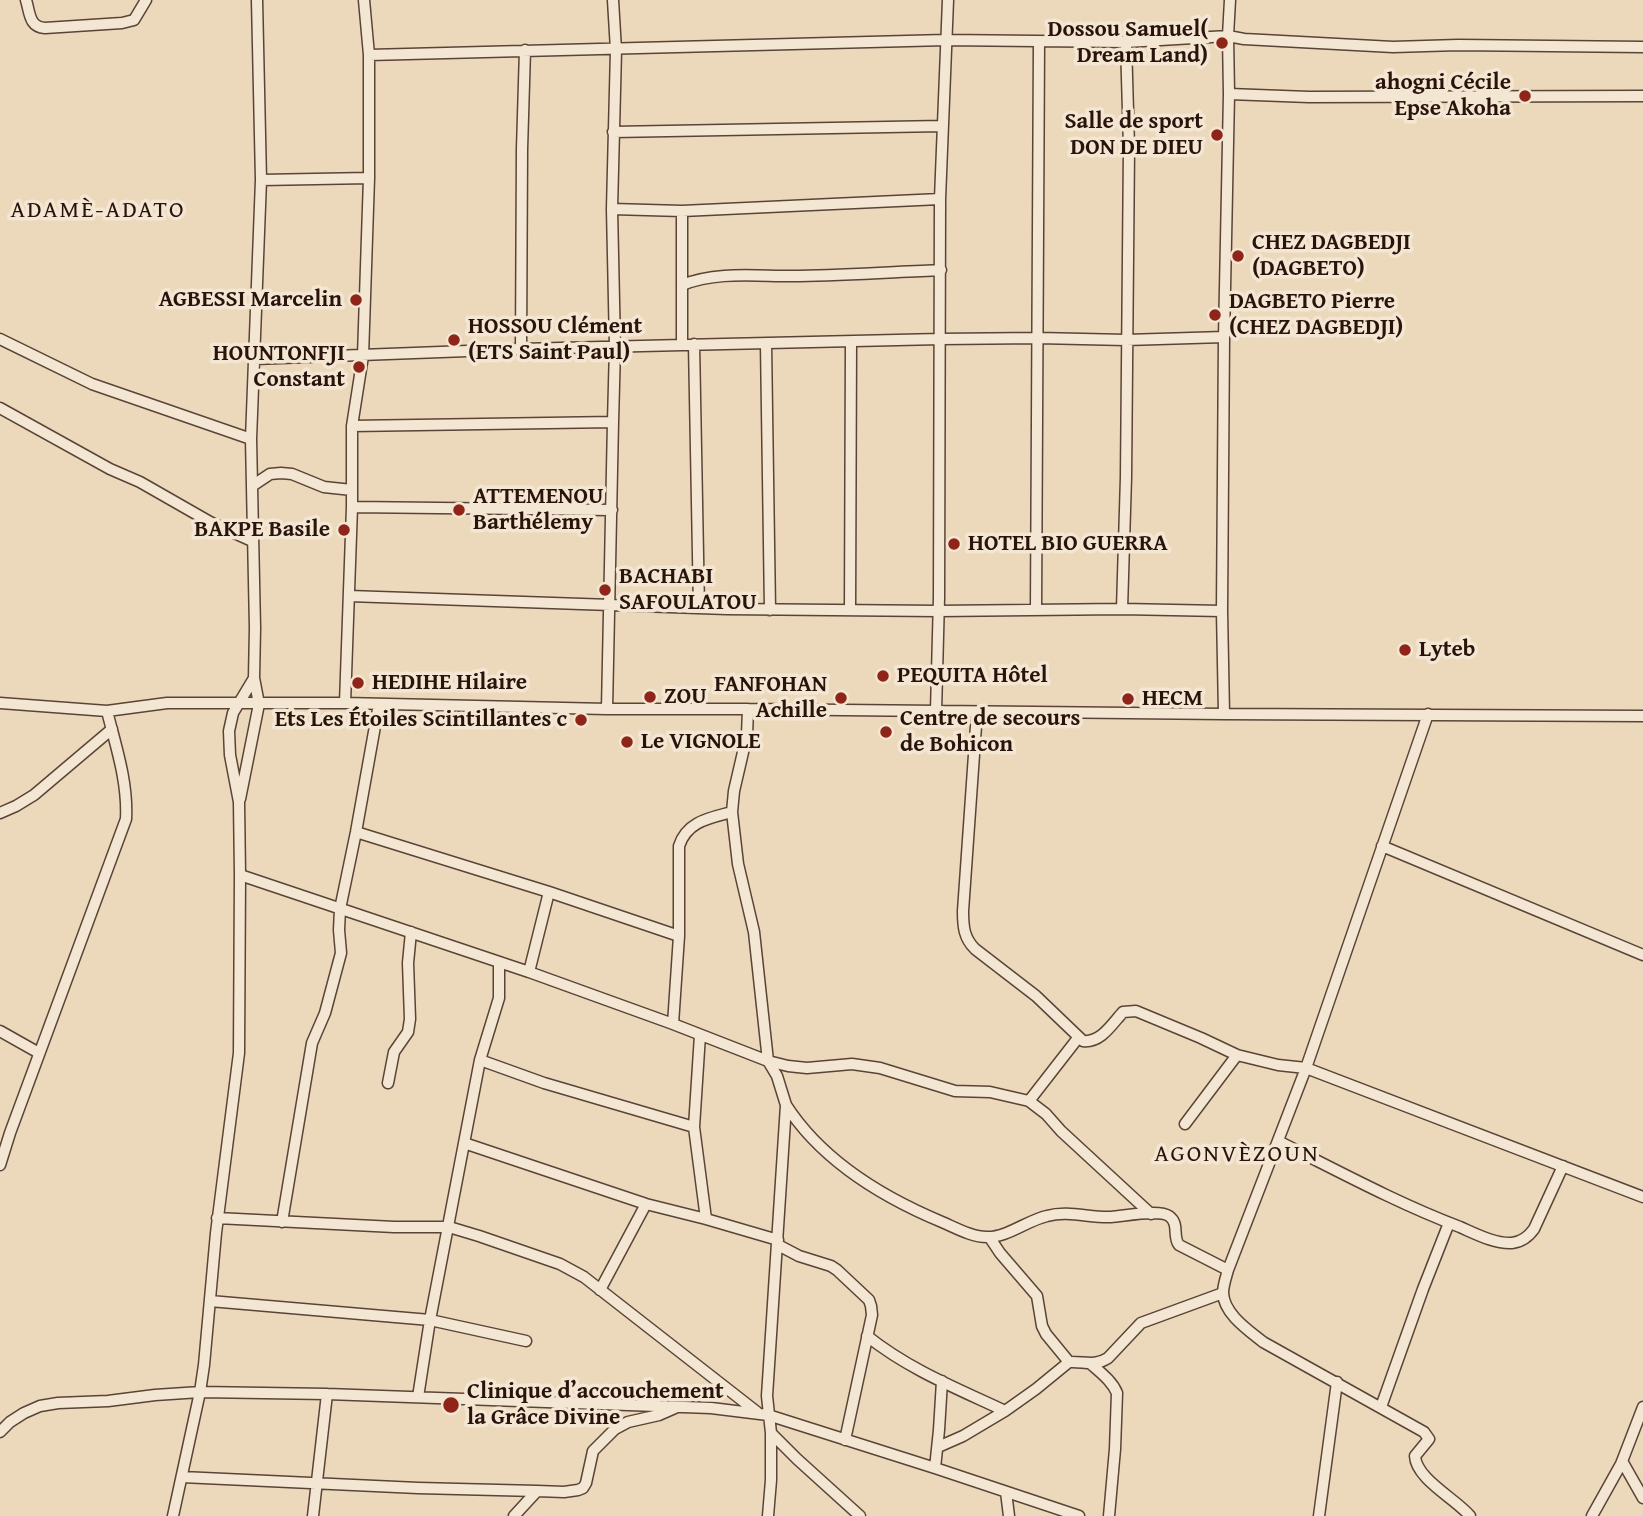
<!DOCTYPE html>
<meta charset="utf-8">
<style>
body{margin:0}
canvas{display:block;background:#ecd8bb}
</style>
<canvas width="1643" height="1516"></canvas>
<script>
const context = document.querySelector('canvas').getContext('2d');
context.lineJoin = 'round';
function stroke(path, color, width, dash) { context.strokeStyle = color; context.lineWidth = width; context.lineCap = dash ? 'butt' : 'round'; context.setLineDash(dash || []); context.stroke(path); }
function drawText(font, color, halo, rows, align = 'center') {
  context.font = font + ' "Gentium Book Plus",serif'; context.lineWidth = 7; context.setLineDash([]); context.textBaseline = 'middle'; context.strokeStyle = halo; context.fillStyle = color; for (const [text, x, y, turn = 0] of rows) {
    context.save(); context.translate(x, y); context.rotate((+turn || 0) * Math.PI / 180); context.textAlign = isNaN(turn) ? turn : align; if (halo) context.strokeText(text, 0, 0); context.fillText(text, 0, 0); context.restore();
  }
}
const minor = new Path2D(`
 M 26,0 C 30,13 29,27 45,28 L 122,23 L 134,20 L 146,0
 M 613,0 L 616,50 L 612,209 L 615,347 L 613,422
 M 369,55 L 946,40 L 1126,42 L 1228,36 L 1244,39 L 1393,47 L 1458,45 L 1643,47
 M 1229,94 L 1309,97 L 1643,96
 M 613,132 L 942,126
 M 261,180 L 369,178
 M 612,209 L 682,211 L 940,199
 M 682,285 C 719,270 761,277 800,276 C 847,275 894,272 941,270
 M 0,339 L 92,384 L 251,439
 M 694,344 L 699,608
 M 766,344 L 770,610
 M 682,345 L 682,211
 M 521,349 L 522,149 L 525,50
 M 254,359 L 521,349 L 682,345 L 940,339 L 1038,338 L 1126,340 L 1224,337
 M 0,408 L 110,469 L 140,482 L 210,522 L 252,541
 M 352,426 L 363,356 L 369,178 L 369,55 L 364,0
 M 252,486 L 270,474 L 281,473 L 292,474 L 324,487 L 352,490
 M 352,507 L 612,510
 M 349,596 L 727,609 L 938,611 L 1122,609 L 1222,611
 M 1122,609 L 1126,477 L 1129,147 L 1126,42
 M 850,610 L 851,342
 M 1036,610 L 1039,42
 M 0,703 L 107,711 L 167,703 L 345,703 L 607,709 L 748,709 L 1224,714 L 1643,716
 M 345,703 L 352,507 L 352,426 L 613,422 L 607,709
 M 748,709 L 747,735 L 734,791 L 732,812 L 738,864 L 754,932 L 768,1061 L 777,1076 L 786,1105 L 767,1396 L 771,1433 L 771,1480 L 768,1516
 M 936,711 L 939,598 L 940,199 L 948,0
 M 977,712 L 963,911 C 963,927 964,938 975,949 L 1036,996 L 1083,1041 C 1101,1043 1112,1024 1123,1012 L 1136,1011 L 1201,1038 L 1237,1055 L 1278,1065 L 1306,1068 L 1228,1270 C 1226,1277 1223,1286 1223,1293 C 1224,1314 1248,1330 1263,1342 L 1424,1432 L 1429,1439 L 1415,1456 C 1416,1479 1456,1499 1470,1516
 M 1224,714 L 1222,611 L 1224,337 L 1229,94 L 1228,36 L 1230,0
 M 1428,714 L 1306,1068 L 1643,1197
 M 240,799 L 259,704 L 254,678 L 255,628 L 251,439 L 261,180 L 257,0
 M 0,813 L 16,806 L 34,795 L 112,729
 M 356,832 L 549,892 L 679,936
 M 1382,846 L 1643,955
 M 240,875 L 529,972 L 673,1024 L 768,1061 L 788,1066 L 807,1068 L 852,1064 L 880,1068 L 955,1091 L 990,1092 L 1029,1101 L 1046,1114 L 1061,1131 L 1151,1214
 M 529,972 L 549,892
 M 673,1024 L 679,936 L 679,846 C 687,821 710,818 732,812
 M 0,1031 L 39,1053
 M 700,1035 L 694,1127 L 706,1219
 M 480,1060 L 544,1083 L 694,1127
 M 388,1083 L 394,1052 L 408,1032 L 410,1019 L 408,963 L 411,932
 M 1029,1101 L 1078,1038
 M 786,1105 C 822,1161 882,1197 942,1222 C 956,1228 972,1237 987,1237 C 1006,1238 1028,1220 1047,1216 C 1068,1210 1090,1218 1111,1217 C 1125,1216 1159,1209 1169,1216 C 1180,1224 1172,1236 1179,1245 L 1228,1270
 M 1185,1124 L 1237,1055
 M 1278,1141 C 1338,1171 1397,1203 1460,1227 C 1476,1234 1495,1244 1512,1243 C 1522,1242 1529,1236 1534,1229 L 1563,1166
 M 464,1143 L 646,1204 L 706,1219 L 778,1240
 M 0,1165 L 10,1133 L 126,819 C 128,782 116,747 107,711
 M 217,1218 L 394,1227 L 449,1227 L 479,1236 L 560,1264 L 584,1277 L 757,1412
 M 282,1222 L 312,1043 L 325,1013 L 341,953 L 339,930 L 340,909 L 356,832 L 379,704
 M 990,1238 L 1000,1253 L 1037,1296 L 1042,1326 L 1046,1334 L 1069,1362
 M 778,1245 L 799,1256 L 831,1266 L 837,1270 L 869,1300 L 871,1306 L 872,1315 L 845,1440
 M 600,1290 L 646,1204
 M 210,1301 L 430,1320 L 526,1341
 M 867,1336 C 910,1370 956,1388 1005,1411
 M 1091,1364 C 1101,1373 1112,1381 1117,1393 L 1115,1449 L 1109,1516
 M 418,1397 L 430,1320 L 480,1060 L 499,998 L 499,963
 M 1381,1407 L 1423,1289 L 1449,1223
 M 0,1432 L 10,1422 L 24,1413 L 40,1406 L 58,1403 L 108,1401 L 155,1395 L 200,1392 L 327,1394 L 711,1408 L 768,1415 L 935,1468 L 1079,1516
 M 771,1433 L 797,1459 L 860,1516
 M 938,1447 L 963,1436 L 1005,1411 L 1036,1389 L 1069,1362 C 1084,1361 1094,1367 1108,1358 L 1141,1323 L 1223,1293
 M 1622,1461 L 1643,1498
 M 935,1468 L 939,1430 L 942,1381
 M 182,1477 L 418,1488 L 537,1491
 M 1006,1492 L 1009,1516
 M 173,1516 L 200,1392 L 204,1365 L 216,1233 L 239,1053 L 240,875 L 239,802 L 230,755 L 229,731 L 233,713 L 254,678
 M 313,1516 L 327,1394
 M 514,1516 L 537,1491 L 564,1492 L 578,1490 L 583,1488 L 586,1483 L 593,1451 L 615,1429 L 628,1422 L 659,1415 L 675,1408
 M 1319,1516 L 1337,1382
 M 1592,1516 L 1621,1464 L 1643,1407`);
stroke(minor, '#5a4437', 13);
stroke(minor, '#f3e6d3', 10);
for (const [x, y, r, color] of [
 [1222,43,7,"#8f2418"],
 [1525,96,7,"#8f2418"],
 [1217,135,7,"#8f2418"],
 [1238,256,7,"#8f2418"],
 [356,300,7,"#8f2418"],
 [1215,315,7,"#8f2418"],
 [454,340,7,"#8f2418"],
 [359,367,7,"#8f2418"],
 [459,510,7,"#8f2418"],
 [344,530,7,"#8f2418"],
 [954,544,7,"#8f2418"],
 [605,590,7,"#8f2418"],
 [1405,650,7,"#8f2418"],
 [883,676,7,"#8f2418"],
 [358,683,7,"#8f2418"],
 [650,697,7,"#8f2418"],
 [841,698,7,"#8f2418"],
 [1128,699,7,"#8f2418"],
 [581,720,7,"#8f2418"],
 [886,732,7,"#8f2418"],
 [627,742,7,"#8f2418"],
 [451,1405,9,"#8f2418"]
]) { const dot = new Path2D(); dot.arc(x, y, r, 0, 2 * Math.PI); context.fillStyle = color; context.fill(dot); stroke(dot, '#f3e6d3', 2.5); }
drawText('bold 23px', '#29130b', '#f3e6d3', [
 ["Dossou Samuel(",1208,30,"right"],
 ["Dream Land)",1208,56,"right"],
 ["ahogni Cécile",1511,83,"right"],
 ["Epse Akoha",1511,109,"right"],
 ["Salle de sport",1203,122,"right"],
 ["DON DE DIEU",1203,148,"right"],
 ["CHEZ DAGBEDJI",1252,243],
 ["(DAGBETO)",1252,269],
 ["AGBESSI Marcelin",342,300,"right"],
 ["DAGBETO Pierre",1229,302],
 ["(CHEZ DAGBEDJI)",1229,328],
 ["HOSSOU Clément",468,327],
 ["(ETS Saint Paul)",468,353],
 ["HOUNTONFJI",345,354,"right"],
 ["Constant",345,380,"right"],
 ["ATTEMENOU",473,497],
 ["Barthélemy",473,523],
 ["BAKPE Basile",330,530,"right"],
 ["HOTEL BIO GUERRA",968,544],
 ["BACHABI",619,577],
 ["SAFOULATOU",619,603],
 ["Lyteb",1419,650],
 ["PEQUITA Hôtel",897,676],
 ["HEDIHE Hilaire",372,683],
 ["FANFOHAN",827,685,"right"],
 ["Achille",827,711,"right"],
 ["ZOU",664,697],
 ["HECM",1142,699],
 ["Centre de secours",900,719],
 ["de Bohicon",900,745],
 ["Ets Les Étoiles Scintillantes c",567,720,"right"],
 ["Le VIGNOLE",641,742],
 ["Clinique d’accouchement",467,1392],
 ["la Grâce Divine",467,1418]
], 'left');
context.letterSpacing = '2px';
drawText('24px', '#29130b', '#f3e6d3', [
 ["ADAMÈ-ADATO",98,211],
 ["AGONVÈZOUN",1237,1155]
]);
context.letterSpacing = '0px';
</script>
